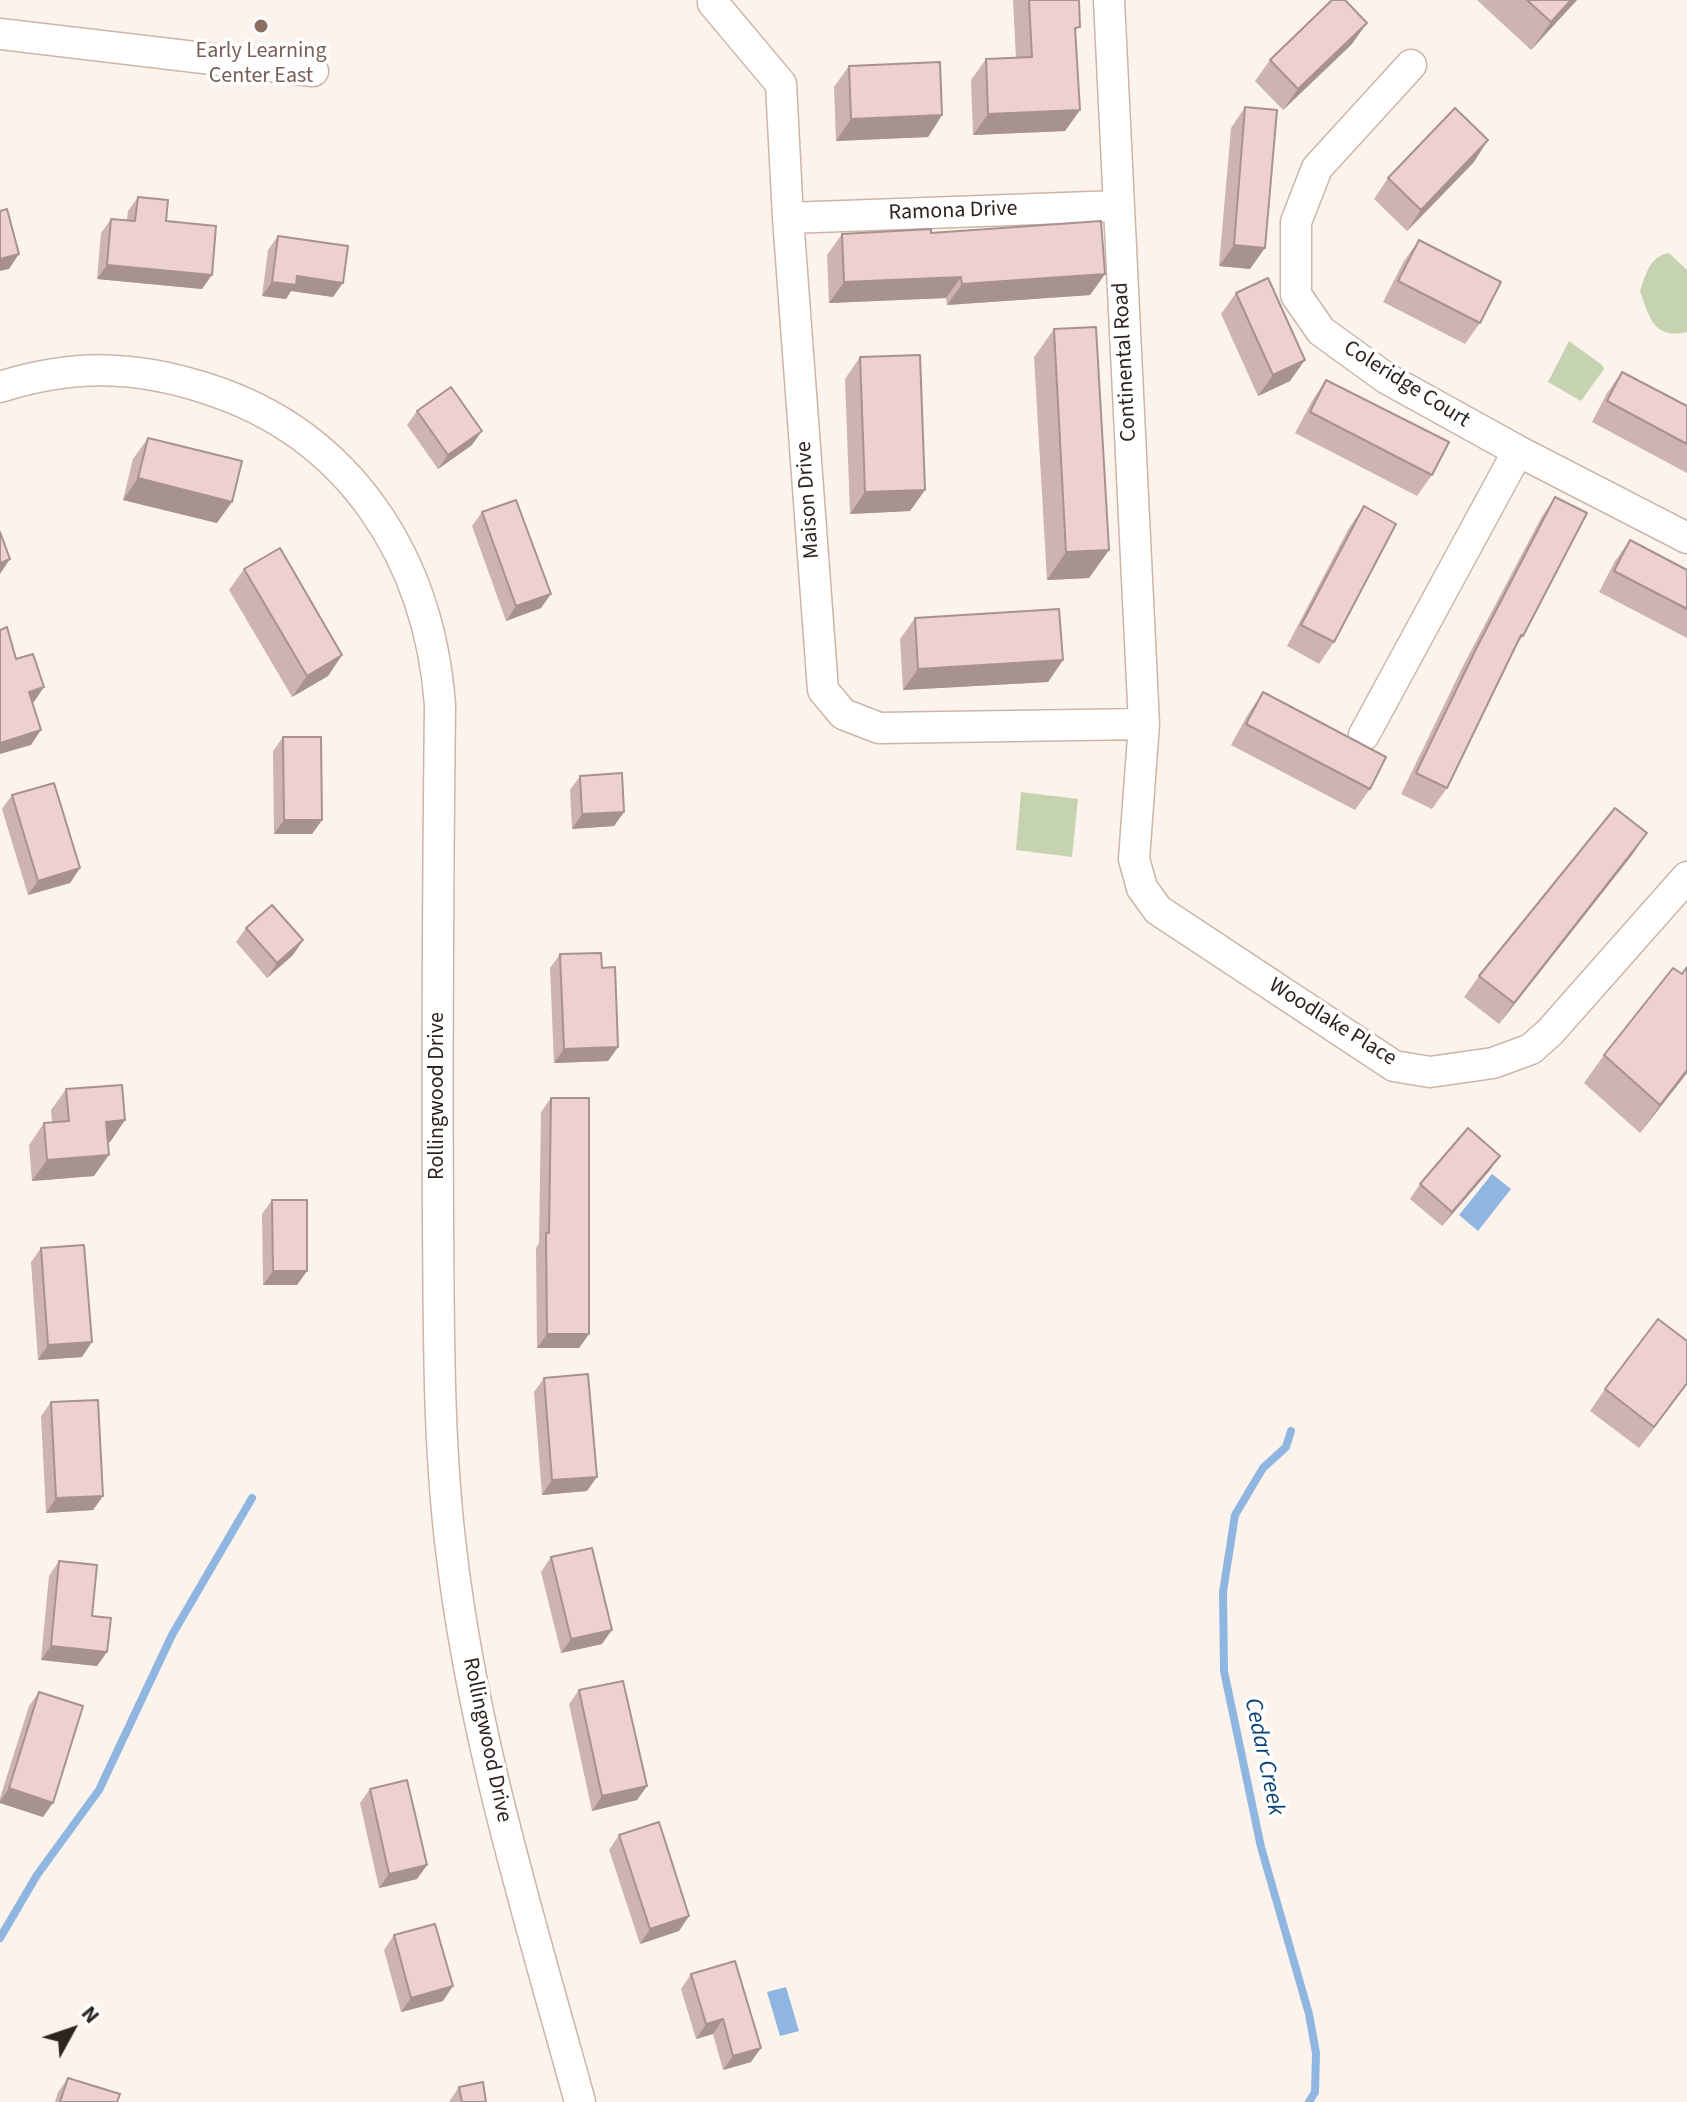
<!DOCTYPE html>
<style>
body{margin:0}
#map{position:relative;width:1687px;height:2102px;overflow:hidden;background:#fdf3ed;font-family:"Source Sans 3",sans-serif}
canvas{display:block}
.north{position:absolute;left:32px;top:1990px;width:80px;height:80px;-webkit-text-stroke:6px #fff;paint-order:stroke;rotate:50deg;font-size:22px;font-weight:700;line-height:32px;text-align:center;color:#2d241e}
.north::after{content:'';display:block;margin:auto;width:28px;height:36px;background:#2d241e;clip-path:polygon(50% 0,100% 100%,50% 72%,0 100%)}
</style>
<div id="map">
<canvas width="1687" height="2102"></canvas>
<div class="north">N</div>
</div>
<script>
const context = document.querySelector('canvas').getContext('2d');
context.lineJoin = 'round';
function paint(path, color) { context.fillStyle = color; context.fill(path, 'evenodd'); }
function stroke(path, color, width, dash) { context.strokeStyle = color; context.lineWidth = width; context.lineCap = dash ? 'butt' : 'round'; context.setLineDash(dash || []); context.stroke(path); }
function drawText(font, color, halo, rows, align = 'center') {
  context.font = font + ' "Source Sans 3",sans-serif'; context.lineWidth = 7; context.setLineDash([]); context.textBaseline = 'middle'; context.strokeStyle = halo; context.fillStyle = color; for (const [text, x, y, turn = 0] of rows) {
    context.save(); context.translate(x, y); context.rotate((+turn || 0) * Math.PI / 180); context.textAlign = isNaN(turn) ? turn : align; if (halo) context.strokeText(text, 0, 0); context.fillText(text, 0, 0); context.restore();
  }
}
paint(new Path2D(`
 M 1669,253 L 1687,270 L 1687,332 C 1654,340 1649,317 1640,291 C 1646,274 1650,256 1669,253 Z
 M 1569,341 L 1602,365 L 1604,369 L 1581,401 L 1548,382 Z
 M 1021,792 L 1078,799 L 1072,857 L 1016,850 Z`), '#c5d3b0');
paint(new Path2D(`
 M 1492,1174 L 1511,1189 L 1478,1231 L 1459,1215 Z
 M 786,1987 L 799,2031 L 780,2036 L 767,1992 Z`), '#8fb6e1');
stroke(new Path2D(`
 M 1291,1431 L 1286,1447 L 1263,1468 L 1235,1515 L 1223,1592 L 1224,1671 L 1261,1847 L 1309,2014 L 1316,2053 L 1315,2092 L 1309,2102
 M 0,1938 L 37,1875 L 99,1790 L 172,1635 L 252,1498`), '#8fb6e1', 8);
const minor = new Path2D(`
 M 713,0 L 713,3 L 781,84 L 788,218 L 823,690 L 843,714 L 879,728 L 1144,724
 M 1109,0 L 1144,724 L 1134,859 L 1142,888 L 1158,910 L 1394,1066 L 1430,1072 L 1493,1063 L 1531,1049 L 1550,1032 L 1687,877
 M 0,34 L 313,71
 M 1411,65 L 1317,168 L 1296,222 L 1296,295 L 1321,331 L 1386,378 L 1518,451 L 1687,538
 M 788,218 L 1119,206
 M 0,387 C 73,364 135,365 208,389 C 351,435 429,559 440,705 C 438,878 437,1050 438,1223 C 439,1332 438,1441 451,1549 C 473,1738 530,1920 580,2102
 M 1364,735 L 1518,451`);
stroke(minor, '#ccb5a6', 33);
stroke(minor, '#fff', 30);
paint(new Path2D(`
 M 1013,0 L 1079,0 L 1076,34 L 1080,110 L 1065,131 L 973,135 L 971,80 L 986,59 L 1016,58 Z
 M 1477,0 L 1577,0 L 1531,50 Z
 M 1352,44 L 1283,110 L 1255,81 L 1270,60 Z
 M 849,66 L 942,115 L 928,137 L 836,141 L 834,87 Z
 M 1245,107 L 1250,269 L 1219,266 L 1231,128 Z
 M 1474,162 L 1407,231 L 1374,199 L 1388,178 Z
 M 138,197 L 166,221 L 202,289 L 97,279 L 101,233 L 111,219 L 127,220 L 128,211 Z
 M 931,233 L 1105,274 L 1090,295 L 947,305 L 946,298 L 829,303 L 827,255 L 842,234 Z
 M 278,236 L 333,297 L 291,291 L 286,299 L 262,296 L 268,250 Z
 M 1419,240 L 1480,323 L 1465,344 L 1383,302 L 1404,261 Z
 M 1236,293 L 1290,381 L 1258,396 L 1221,314 Z
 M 1054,329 L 1109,550 L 1089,578 L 1047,580 L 1034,357 Z
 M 860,357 L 925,490 L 910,511 L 850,514 L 845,379 Z
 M 1622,372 L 1687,406 L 1687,473 L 1592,422 L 1607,393 Z
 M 1326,380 L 1432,475 L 1417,496 L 1295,433 L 1312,401 Z
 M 417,411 L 472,445 L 438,469 L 407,425 Z
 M 148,438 L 217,523 L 123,500 L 133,459 Z
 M 1555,497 L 1523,636 L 1513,650 L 1447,788 L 1432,809 L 1401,794 L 1462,668 L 1541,518 Z
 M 1364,506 L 1334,642 L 1319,664 L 1287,646 L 1349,528 Z
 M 482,512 L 541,608 L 506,621 L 472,526 Z
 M 1630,540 L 1687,570 L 1687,638 L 1599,592 L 1615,561 Z
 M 244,569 L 342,655 L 328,676 L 292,697 L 229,590 Z
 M 915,618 L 1063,660 L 1048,682 L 903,690 L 900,639 Z
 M 1263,692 L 1370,789 L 1355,810 L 1231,745 L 1248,714 Z
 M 283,737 L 322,820 L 312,834 L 274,834 L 273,751 Z
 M 580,776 L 624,812 L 614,826 L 572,829 L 570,790 Z
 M 12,795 L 80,868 L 70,883 L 28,895 L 2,809 Z
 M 1647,833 L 1632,855 L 1499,1024 L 1464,997 L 1479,976 Z
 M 246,928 L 303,940 L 293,955 L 267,978 L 236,942 Z
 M 560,954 L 602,968 L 618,1047 L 608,1061 L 554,1063 L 550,968 Z
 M 1687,967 L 1687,1073 L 1640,1133 L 1584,1083 L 1604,1055 Z
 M 66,1089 L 125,1120 L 110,1142 L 108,1142 L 94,1176 L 32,1181 L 29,1145 L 44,1123 L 52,1123 L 51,1110 Z
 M 551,1098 L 589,1334 L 579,1348 L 537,1348 L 536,1248 L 539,1243 L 541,1112 Z
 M 1490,1170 L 1442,1226 L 1410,1199 L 1420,1184 Z
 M 272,1200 L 307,1271 L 297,1285 L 263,1285 L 262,1214 Z
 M 41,1248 L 82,1357 L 38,1360 L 31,1262 Z
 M 544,1378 L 587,1491 L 542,1495 L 534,1392 Z
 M 1687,1384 L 1639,1448 L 1590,1411 L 1605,1389 Z
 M 51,1402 L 103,1496 L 93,1510 L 46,1513 L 41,1416 Z
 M 551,1557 L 602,1644 L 561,1653 L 541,1572 Z
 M 59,1561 L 92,1616 L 97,1666 L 41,1660 L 49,1576 Z
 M 579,1690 L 647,1786 L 637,1800 L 592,1811 L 569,1704 Z
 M 39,1692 L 43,1817 L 0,1803 L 0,1798 L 29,1706 Z
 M 370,1789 L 427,1865 L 417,1879 L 379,1888 L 360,1803 Z
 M 619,1835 L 689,1916 L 679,1931 L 640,1944 L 609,1850 Z
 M 394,1935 L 443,2001 L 401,2012 L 384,1950 Z
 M 691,1974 L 751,2062 L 723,2070 L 713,2034 L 696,2039 L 681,1989 Z
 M 68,2078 L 117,2102 L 55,2102 L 58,2092 Z
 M 459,2087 L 486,2102 L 449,2102 Z`), '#cdb3b2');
paint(new Path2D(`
 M 1571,0 L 1577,0 L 1531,50 L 1551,22 Z
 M 1367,23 L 1352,44 L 1283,110 L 1298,89 Z
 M 1080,110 L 1065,131 L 973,135 L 988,114 Z
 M 942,115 L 928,137 L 836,141 L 851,119 Z
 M 1488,140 L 1474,162 L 1407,231 L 1421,210 Z
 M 1234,245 L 1265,248 L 1250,269 L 1219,266 Z
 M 19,254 L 9,269 L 0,271 L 0,259 Z
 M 107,265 L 212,275 L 202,289 L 97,279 Z
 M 1105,274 L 1090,295 L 947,305 L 962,284 Z
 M 297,276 L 343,283 L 333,297 L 291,291 L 286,299 L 262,296 L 272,282 Z
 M 961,277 L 946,298 L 829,303 L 844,282 Z
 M 1305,360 L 1290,381 L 1258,396 L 1273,375 Z
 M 482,431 L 472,445 L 438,469 L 448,455 Z
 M 138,478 L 232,502 L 217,523 L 123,500 Z
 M 925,490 L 910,511 L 850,514 L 865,492 Z
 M 1109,550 L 1089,578 L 1047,580 L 1066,552 Z
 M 10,559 L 0,574 L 0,563 Z
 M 551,594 L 541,608 L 506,621 L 516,606 Z
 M 342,655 L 328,676 L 292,697 L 307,676 Z
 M 1063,660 L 1048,682 L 903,690 L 918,669 Z
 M 44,687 L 34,702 L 19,706 L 29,692 Z
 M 41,730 L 31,745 L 0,754 L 0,743 Z
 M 624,812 L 614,826 L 572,829 L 582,814 Z
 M 284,820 L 322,820 L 312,834 L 274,834 Z
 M 1647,833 L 1632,855 L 1499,1024 L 1514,1003 Z
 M 80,868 L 70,883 L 28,895 L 38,881 Z
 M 303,940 L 293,955 L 267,978 L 277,963 Z
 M 618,1047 L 608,1061 L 554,1063 L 564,1049 Z
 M 1687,1070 L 1687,1073 L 1640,1133 L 1660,1105 Z
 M 125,1120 L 110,1142 L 91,1143 L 106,1122 Z
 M 109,1155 L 94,1176 L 32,1181 L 47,1160 Z
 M 1500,1156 L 1490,1170 L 1442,1226 L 1452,1212 Z
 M 273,1271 L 307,1271 L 297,1285 L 263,1285 Z
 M 547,1334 L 589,1334 L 579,1348 L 537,1348 Z
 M 92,1342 L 82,1357 L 38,1360 L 48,1345 Z
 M 1687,1383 L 1687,1384 L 1639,1448 L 1654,1427 Z
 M 597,1477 L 587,1491 L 542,1495 L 552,1480 Z
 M 103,1496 L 93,1510 L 46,1513 L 56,1498 Z
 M 612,1630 L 602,1644 L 561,1653 L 571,1639 Z
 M 51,1646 L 107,1652 L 97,1666 L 41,1660 Z
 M 647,1786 L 637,1800 L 592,1811 L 602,1796 Z
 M 9,1788 L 53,1803 L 43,1817 L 0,1803 L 0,1801 Z
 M 427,1865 L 417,1879 L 379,1888 L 389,1874 Z
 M 689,1916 L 679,1931 L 640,1944 L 650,1929 Z
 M 453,1986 L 443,2001 L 401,2012 L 411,1998 Z
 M 723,2019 L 713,2034 L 696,2039 L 706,2024 Z
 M 761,2048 L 751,2062 L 723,2070 L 733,2056 Z`), '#a79291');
const building = new Path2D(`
 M 1029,0 L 1079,0 L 1080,27 L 1075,28 L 1080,110 L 988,114 L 986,59 L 1032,57 Z
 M 1332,0 L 1345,0 L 1367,23 L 1298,89 L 1270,60 Z
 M 1527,0 L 1571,0 L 1551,22 Z
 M 940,62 L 942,115 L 851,119 L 849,66 Z
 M 1245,107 L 1277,110 L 1265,248 L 1234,245 Z
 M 1455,108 L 1488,140 L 1421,210 L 1388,178 Z
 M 138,197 L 168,200 L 166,221 L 216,226 L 212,275 L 107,265 L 111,219 L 135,221 Z
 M 7,209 L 19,254 L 0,259 L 0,211 Z
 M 1101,221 L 1105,274 L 962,284 L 961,277 L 844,282 L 842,234 L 931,229 L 931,233 Z
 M 278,236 L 348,246 L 343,283 L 297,276 L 296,285 L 272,282 Z
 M 1419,240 L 1501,282 L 1480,323 L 1398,281 Z
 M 1268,278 L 1305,360 L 1273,375 L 1236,293 Z
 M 1096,327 L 1109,550 L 1066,552 L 1054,329 Z
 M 920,355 L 925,490 L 865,492 L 860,357 Z
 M 1622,372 L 1687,406 L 1687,444 L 1607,401 Z
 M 1326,380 L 1449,442 L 1432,475 L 1310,412 Z
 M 451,387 L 482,431 L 448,455 L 417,411 Z
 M 148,438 L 242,461 L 232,502 L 138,478 Z
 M 1555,497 L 1587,513 L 1523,636 L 1521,635 L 1447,788 L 1416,773 L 1477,647 Z
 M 516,500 L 551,594 L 516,606 L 482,512 Z
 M 1364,506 L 1396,524 L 1334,642 L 1301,625 Z
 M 0,532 L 10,559 L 0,563 Z
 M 1630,540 L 1687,570 L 1687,609 L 1614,571 Z
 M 280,548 L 342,655 L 307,676 L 244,569 Z
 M 1059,609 L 1063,660 L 918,669 L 915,618 Z
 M 7,627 L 16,659 L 33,654 L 44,687 L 29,692 L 41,730 L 0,743 L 0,630 Z
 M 1263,692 L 1386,757 L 1370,789 L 1246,724 Z
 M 283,737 L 321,737 L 322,820 L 284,820 Z
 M 622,773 L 624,812 L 582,814 L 580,776 Z
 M 54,783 L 80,868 L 38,881 L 12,795 Z
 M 1615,808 L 1647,833 L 1514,1003 L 1479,976 Z
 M 272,905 L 303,940 L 277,963 L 246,928 Z
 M 601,953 L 602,968 L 615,967 L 618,1047 L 564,1049 L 560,954 Z
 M 1687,967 L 1687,1070 L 1660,1105 L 1604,1055 L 1673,968 L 1682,974 Z
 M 122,1085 L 125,1120 L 106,1122 L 109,1155 L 47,1160 L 44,1123 L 69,1121 L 66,1089 Z
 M 551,1098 L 589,1098 L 589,1334 L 547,1334 L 546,1233 L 549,1233 Z
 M 1468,1128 L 1500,1156 L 1452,1212 L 1420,1184 Z
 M 272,1200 L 307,1200 L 307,1271 L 273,1271 Z
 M 84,1245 L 92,1342 L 48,1345 L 41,1248 Z
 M 1658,1319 L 1687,1341 L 1687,1383 L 1654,1427 L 1605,1389 Z
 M 588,1374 L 597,1477 L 552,1480 L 544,1378 Z
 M 98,1400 L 103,1496 L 56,1498 L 51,1402 Z
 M 592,1548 L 612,1630 L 571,1639 L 551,1557 Z
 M 59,1561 L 97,1565 L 92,1616 L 111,1618 L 107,1652 L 51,1646 Z
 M 623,1681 L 647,1786 L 602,1796 L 579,1690 Z
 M 39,1692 L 83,1706 L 53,1803 L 9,1788 Z
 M 407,1780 L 427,1865 L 389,1874 L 370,1789 Z
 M 659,1822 L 689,1916 L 650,1929 L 619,1835 Z
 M 435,1924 L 453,1986 L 411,1998 L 394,1935 Z
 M 735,1961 L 761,2048 L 733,2056 L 723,2019 L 706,2024 L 691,1974 Z
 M 68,2078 L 120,2094 L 117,2102 L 60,2102 Z
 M 483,2082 L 486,2102 L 462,2102 L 459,2087 Z`);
paint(building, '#eed0cf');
stroke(building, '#a79291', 2);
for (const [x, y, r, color] of [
 [261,26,8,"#8d6e63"]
]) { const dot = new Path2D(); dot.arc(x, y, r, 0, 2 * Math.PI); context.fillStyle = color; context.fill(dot); stroke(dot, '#fff', 3); }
drawText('22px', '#785e54', '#fff', [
 ["Early Learning",261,52],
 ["Center East",261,77]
]);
drawText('22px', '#2d241e', '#fff', [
 ["Ramona Drive",953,212,-2],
 ["Continental Road",1126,362,-93],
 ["Coleridge Court",1406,385,32],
 ["Maison Drive",809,500,-94],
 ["Woodlake Place",1332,1023,32],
 ["Rollingwood Drive",438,1096,-90],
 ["Rollingwood Drive",486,1740,78]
]);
drawText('italic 24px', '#074276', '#fff', [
 ["Cedar Creek",1263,1757,78]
]);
</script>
